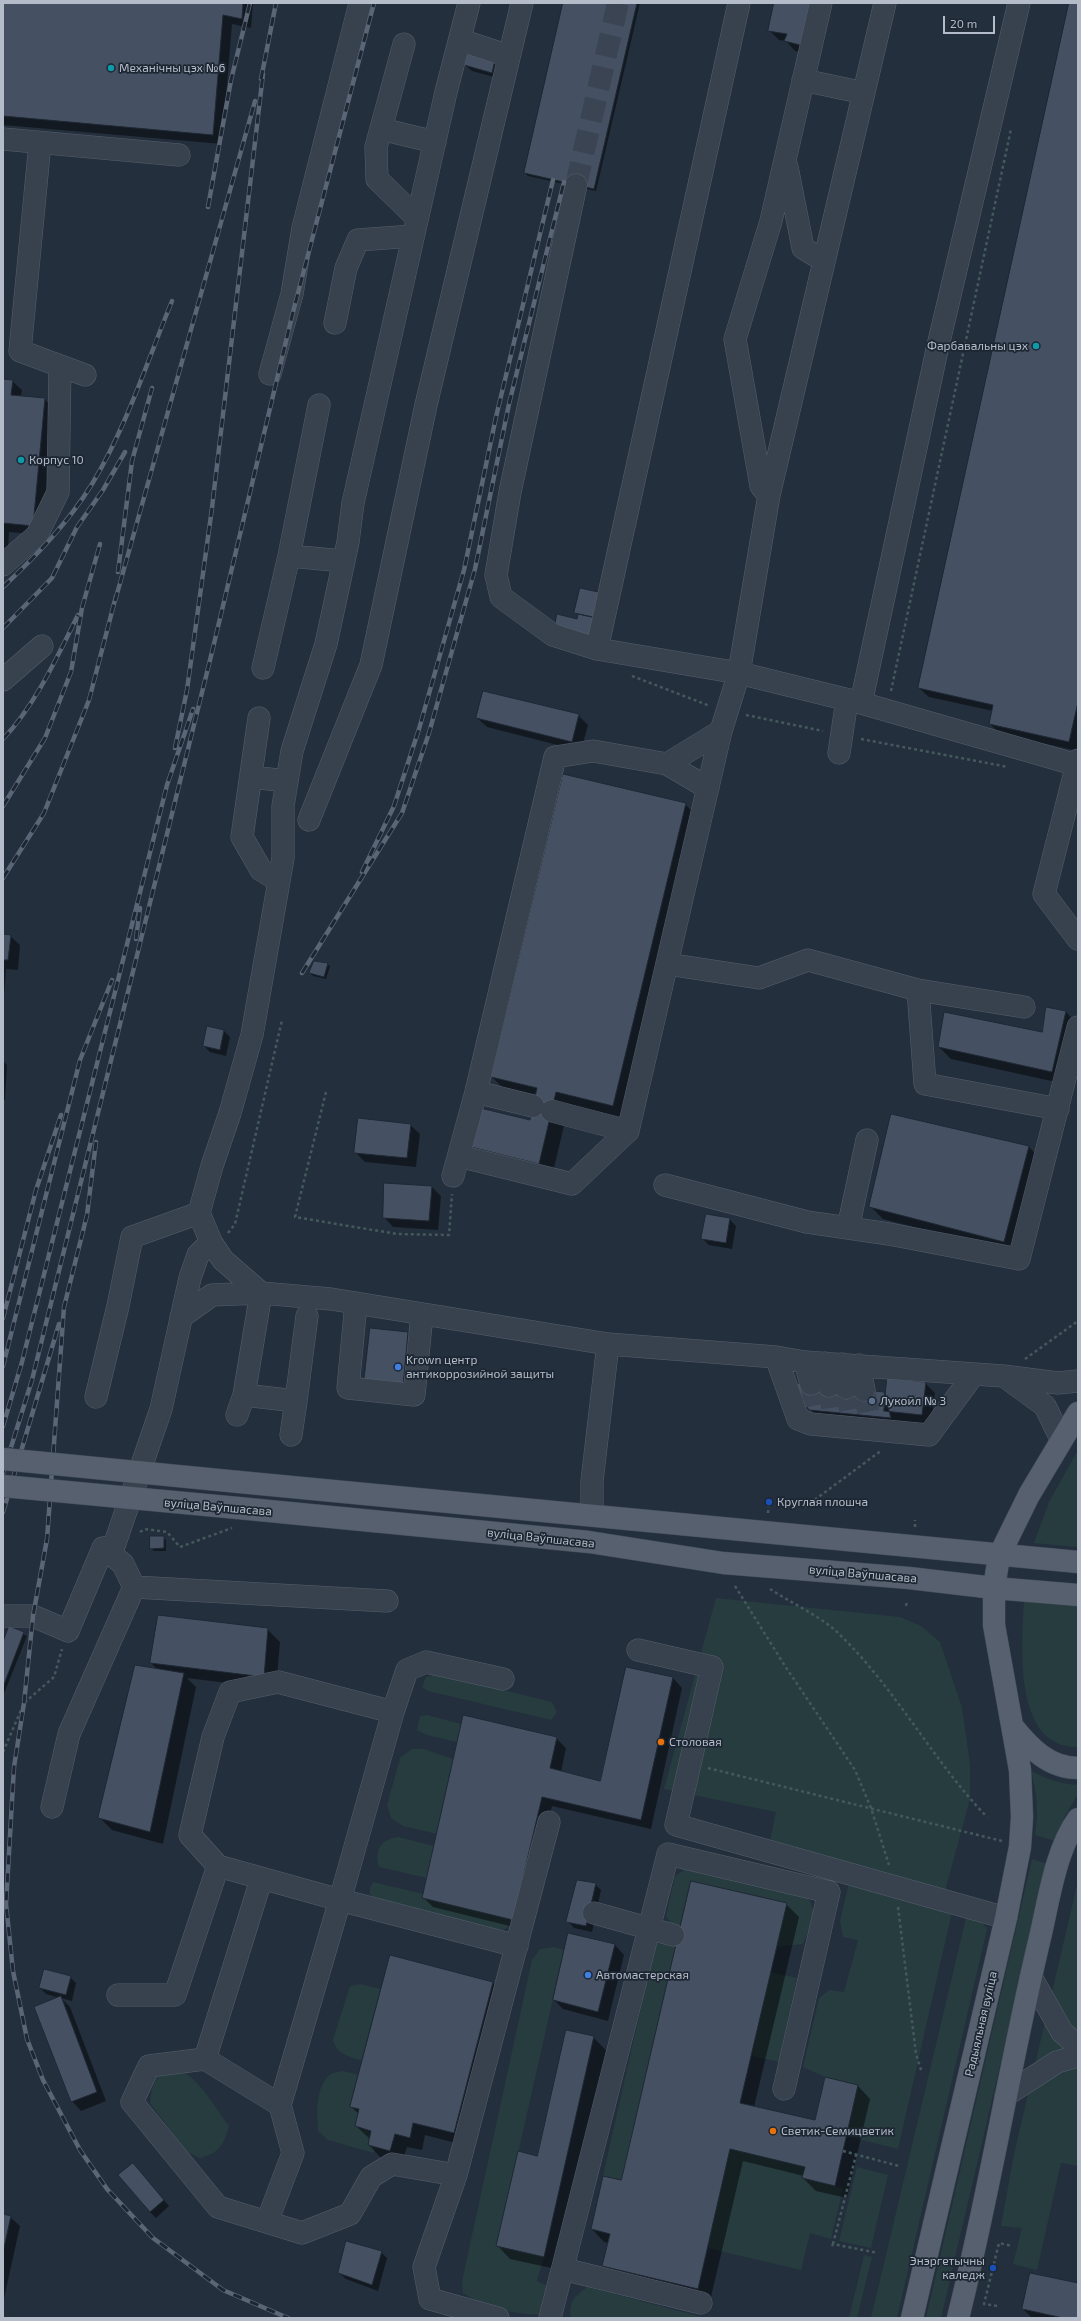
<!DOCTYPE html>
<meta charset="utf-8">
<style>
body{margin:0}
#map{position:relative;width:1081px;height:2321px;overflow:hidden;background:#242f3e;font-family:"Exo 2",sans-serif}
canvas{display:block}
.frame{position:absolute;inset:0;border:4px solid #b4bcc9;pointer-events:none}
.scale{position:absolute;left:943px;top:16px;width:52px;height:18px;box-sizing:border-box;border:2px solid #b4bcc9;border-top:0;padding-left:5px;font-size:12px;line-height:14px;white-space:nowrap;color:#b4bcc9;-webkit-text-stroke:3px #1d2633;paint-order:stroke}
</style>
<div id="map">
<canvas width="1081" height="2321"></canvas>
<div class="frame"></div>
<div class="scale">20 m</div>
</div>
<script>
const context = document.querySelector('canvas').getContext('2d');
context.lineJoin = 'round';
function paint(path, color) { context.fillStyle = color; context.fill(path, 'evenodd'); }
function stroke(path, color, width, dash) { context.strokeStyle = color; context.lineWidth = width; context.lineCap = dash ? 'butt' : 'round'; context.setLineDash(dash || []); context.stroke(path); }
function drawText(font, color, halo, rows, align = 'center') {
  context.font = font + ' "Exo 2",sans-serif'; context.lineWidth = 3.5; context.setLineDash([]); context.textBaseline = 'middle'; context.strokeStyle = halo; context.fillStyle = color; for (const [text, x, y, turn = 0] of rows) {
    context.save(); context.translate(x, y); context.rotate((+turn || 0) * Math.PI / 180); context.textAlign = isNaN(turn) ? turn : align; if (halo) context.strokeText(text, 0, 0); context.fillText(text, 0, 0); context.restore();
  }
}
paint(new Path2D(`
 M 1078,1450 L 1078,1547 L 1034,1543 L 1049,1502 Z
 M 716,1598 L 900,1617 L 921,1626 L 940,1642 L 962,1708 L 970,1764 L 970,1799 L 944,1895 L 769,1845 L 776,1812 L 664,1789 Z
 M 1024,1601 L 1078,1606 L 1078,1747 C 1012,1748 1022,1644 1024,1601 Z
 M 438,1674 L 552,1702 L 557,1712 L 551,1720 L 428,1691 L 422,1687 L 426,1677 Z
 M 427,1715 L 461,1724 L 457,1742 L 427,1735 L 417,1730 L 420,1716 Z
 M 412,1749 L 424,1749 L 453,1759 L 437,1834 L 403,1826 L 391,1818 L 387,1805 L 400,1758 Z
 M 1031,1771 C 1047,1779 1060,1784 1078,1785 L 1078,1794 L 1065,1816 L 1055,1841 L 1035,1835 C 1039,1812 1037,1794 1031,1771 Z
 M 398,1837 L 434,1846 L 427,1878 L 379,1867 C 374,1850 381,1839 398,1837 Z
 M 1032,1859 L 1047,1864 L 941,2318 L 926,2318 Z
 M 686,1869 L 807,1897 C 820,1914 810,1927 803,1944 L 777,1947 L 786,1903 L 691,1881 L 680,1928 L 671,1924 L 666,1916 L 675,1876 Z
 M 1078,1881 L 1078,2166 L 1061,2163 L 1037,2270 L 1013,2264 L 1022,2228 L 1001,2226 L 1014,2154 Z
 M 373,1882 L 423,1894 L 422,1898 L 513,1920 L 507,1928 L 499,1932 L 379,1902 L 370,1895 L 370,1888 Z
 M 849,1883 L 952,1912 L 898,2149 L 846,2136 L 858,2085 L 825,2077 L 803,2067 L 819,1998 L 829,1990 L 844,1992 L 858,1940 L 843,1937 L 840,1921 Z
 M 966,1918 L 981,1921 L 987,1929 L 897,2318 L 871,2318 Z
 M 665,1939 L 677,1941 L 621,2180 L 603,2176 L 655,1945 Z
 M 554,1947 L 564,1950 L 497,2246 L 544,2257 L 537,2281 L 550,2287 L 540,2315 C 510,2313 489,2309 463,2293 L 462,2281 L 532,1960 L 540,1949 Z
 M 770,1972 L 797,1978 L 779,2062 L 752,2056 Z
 M 360,1984 L 381,1989 L 362,2061 C 349,2056 337,2055 333,2040 L 350,1986 Z
 M 179,2069 C 201,2081 214,2106 229,2126 C 224,2145 219,2153 200,2158 L 186,2151 L 150,2103 C 153,2079 155,2075 179,2069 Z
 M 343,2071 L 359,2075 L 350,2107 L 359,2109 L 355,2126 L 371,2131 L 368,2145 L 375,2147 L 374,2153 L 328,2140 L 318,2131 C 317,2114 315,2085 331,2074 C 334,2072 339,2072 343,2071 Z
 M 730,2149 L 805,2167 L 802,2178 L 843,2188 L 831,2239 L 810,2233 L 801,2270 L 707,2248 Z
 M 857,2167 L 888,2175 L 871,2248 L 839,2241 Z
 M 864,2255 L 872,2257 L 857,2318 L 849,2318 Z
 M 587,2287 L 706,2318 L 571,2318 C 568,2302 575,2296 587,2287 Z`), '#263c3f');
paint(new Path2D(`
 M 3,3 L 253,3 L 251,28 L 232,24 L 222,144 L 3,125 Z
 M 564,3 L 640,3 L 596,191 L 528,176 L 525,173 Z
 M 775,3 L 813,55 L 795,51 L 786,41 L 779,40 L 769,30 Z
 M 1070,3 L 1078,3 L 1078,751 L 1000,734 L 990,724 L 993,711 L 929,697 L 919,688 Z
 M 494,61 L 501,68 L 498,78 L 472,71 L 465,65 Z
 M 3,380 L 12,381 L 22,390 L 21,397 L 44,399 L 54,408 L 42,535 L 9,532 L 7,567 L 3,567 Z
 M 578,715 L 588,725 L 581,751 L 487,727 L 477,718 Z
 M 685,804 L 698,817 L 626,1118 L 569,1105 L 552,1176 L 485,1160 L 472,1147 L 531,1121 L 536,1097 L 505,1090 L 492,1077 Z
 M 3,935 L 10,936 L 20,945 L 18,970 L 6,969 L 3,1009 Z
 M 327,964 L 330,966 L 326,979 L 313,976 L 310,973 Z
 M 1066,1012 L 1078,1025 L 1065,1084 L 951,1059 L 939,1047 L 1043,1033 Z
 M 224,1031 L 230,1037 L 226,1056 L 210,1052 L 204,1046 Z
 M 3,1061 L 7,1065 L 5,1100 L 3,1099 Z
 M 410,1125 L 420,1134 L 416,1167 L 365,1162 L 355,1152 Z
 M 1029,1147 L 1041,1159 L 1017,1254 L 883,1219 L 870,1206 Z
 M 432,1187 L 441,1196 L 438,1230 L 393,1227 L 384,1217 Z
 M 729,1219 L 736,1226 L 732,1249 L 709,1245 L 703,1239 Z
 M 408,1333 L 417,1342 L 412,1395 L 375,1391 Z
 M 925,1383 L 935,1393 L 931,1424 L 813,1413 L 810,1410 L 884,1393 L 886,1396 Z
 M 163,1537 L 166,1540 L 166,1551 L 154,1551 L 151,1548 Z
 M 9,1627 L 27,1636 L 3,1696 L 3,1644 Z
 M 267,1629 L 280,1642 L 276,1689 L 187,1678 L 196,1687 L 163,1844 L 112,1830 L 99,1817 L 158,1670 L 151,1663 Z
 M 627,1668 L 673,1678 L 682,1688 L 651,1829 L 552,1806 L 522,1929 L 433,1907 L 423,1897 L 556,1738 L 566,1748 L 561,1772 L 601,1782 Z
 M 595,1884 L 601,1890 L 592,1932 L 574,1928 L 568,1921 Z
 M 786,1904 L 799,1917 L 754,2107 L 815,2121 L 858,2086 L 870,2099 L 847,2198 L 816,2191 L 803,2178 L 804,2176 L 743,2161 L 710,2301 L 616,2279 L 603,2266 L 608,2243 L 604,2242 L 592,2229 Z
 M 615,1945 L 624,1955 L 608,2021 L 563,2009 L 554,2000 Z
 M 390,1956 L 493,1983 L 506,1996 L 467,2146 L 425,2135 L 422,2150 L 407,2147 L 402,2163 L 381,2158 L 369,2145 L 370,2139 L 356,2126 L 359,2114 L 351,2107 Z
 M 70,1977 L 76,1983 L 72,2001 L 61,1998 L 70,2007 L 106,2101 L 81,2111 L 72,2101 L 60,1998 L 46,1994 L 40,1988 Z
 M 593,2037 L 606,2050 L 556,2269 L 510,2259 L 498,2246 Z
 M 139,2171 L 169,2206 L 156,2218 L 150,2212 Z
 M 3,2215 L 10,2217 L 20,2226 L 3,2303 Z
 M 381,2252 L 387,2258 L 378,2291 L 346,2279 L 339,2273 Z
 M 1078,2284 L 1078,2318 L 1032,2318 L 1023,2309 Z`), '#0007');
const building = new Path2D(`
 M 3,3 L 243,3 L 242,19 L 223,15 L 213,135 L 3,116 Z
 M 563,3 L 637,3 L 594,189 L 524,173 Z
 M 774,3 L 814,3 L 804,46 L 784,41 L 787,34 L 768,31 Z
 M 1069,3 L 1078,3 L 1078,702 L 1069,742 L 989,724 L 993,705 L 918,688 Z
 M 468,53 L 495,60 L 492,73 L 464,65 Z
 M 3,379 L 13,380 L 11,395 L 45,398 L 33,526 L 3,523 Z
 M 580,588 L 603,593 L 597,618 L 574,613 Z
 M 557,614 L 577,619 L 578,614 L 597,618 L 593,642 L 554,631 Z
 M 483,691 L 579,714 L 572,742 L 476,718 Z
 M 563,774 L 686,803 L 613,1106 L 556,1092 L 539,1164 L 471,1147 L 480,1108 L 530,1120 L 537,1088 L 491,1077 Z
 M 3,934 L 11,935 L 8,960 L 3,960 Z
 M 314,961 L 328,963 L 324,977 L 309,973 Z
 M 1046,1007 L 1066,1011 L 1052,1072 L 938,1047 L 944,1012 L 1042,1032 Z
 M 207,1026 L 224,1030 L 220,1050 L 203,1046 Z
 M 891,1114 L 1029,1146 L 1004,1242 L 869,1207 Z
 M 358,1118 L 411,1124 L 407,1158 L 354,1153 Z
 M 384,1183 L 432,1186 L 429,1221 L 383,1218 Z
 M 706,1214 L 730,1218 L 726,1243 L 701,1239 Z
 M 370,1328 L 408,1332 L 403,1386 L 364,1382 Z
 M 887,1378 L 926,1382 L 922,1415 L 884,1411 Z
 M 795,1383 L 884,1392 L 891,1418 L 809,1410 Z
 M 150,1536 L 164,1536 L 164,1548 L 150,1549 Z
 M 158,1615 L 268,1628 L 264,1677 L 150,1663 Z
 M 9,1626 L 24,1632 L 3,1687 L 3,1642 Z
 M 135,1665 L 184,1673 L 150,1832 L 98,1818 Z
 M 626,1667 L 673,1677 L 641,1820 L 542,1797 L 513,1920 L 422,1898 L 463,1715 L 557,1737 L 550,1768 L 600,1781 Z
 M 577,1880 L 596,1883 L 586,1926 L 566,1922 Z
 M 691,1881 L 787,1903 L 740,2103 L 815,2120 L 825,2077 L 858,2085 L 835,2186 L 802,2178 L 805,2167 L 730,2149 L 698,2289 L 602,2266 L 610,2234 L 591,2229 L 603,2176 L 621,2180 Z
 M 568,1933 L 615,1944 L 598,2012 L 553,2000 Z
 M 390,1955 L 493,1982 L 454,2133 L 413,2123 L 410,2138 L 395,2134 L 390,2151 L 368,2145 L 371,2131 L 355,2126 L 359,2109 L 350,2107 Z
 M 44,1969 L 71,1976 L 66,1995 L 39,1988 Z
 M 61,1996 L 97,2092 L 71,2102 L 34,2007 Z
 M 566,2030 L 594,2036 L 544,2257 L 496,2246 L 518,2151 L 537,2156 Z
 M 133,2163 L 164,2200 L 150,2212 L 118,2175 Z
 M 3,2214 L 11,2216 L 3,2252 Z
 M 346,2241 L 382,2251 L 372,2285 L 338,2273 Z
 M 1030,2273 L 1078,2283 L 1078,2318 L 1063,2318 L 1022,2309 Z`);
paint(building, '#455162');
stroke(building, '#1f2835', 1);
stroke(new Path2D(`
 M 576,185 L 618,3
 M 811,1384 L 817,1411
 M 829,1386 L 833,1413
 M 846,1388 L 851,1414
 M 864,1390 L 869,1416`), '#3a4453', 22, [22, 11]);
const minor = new Path2D(`
 M 469,3 L 446,92 L 353,503 L 348,542 L 326,644 L 292,751 L 283,806 L 283,858 L 252,1035 L 230,1113 L 212,1166 L 199,1213 L 211,1242 L 223,1260 L 261,1293 L 331,1299 L 608,1344
 M 460,40 L 509,56
 M 404,44 L 376,147 L 377,179 L 417,218
 M 803,80 L 864,93
 M 381,129 L 435,142
 M 3,139 L 179,155
 M 40,143 L 20,351 L 85,375
 M 787,167 L 803,248 L 824,261
 M 576,185 L 510,492 L 496,575 L 501,597 L 553,635 L 597,649 L 739,3
 M 335,323 L 346,268 L 358,240 L 413,236
 M 270,374 L 292,294 L 303,228 L 360,3
 M 769,495 L 761,486 L 735,339 L 771,221 L 821,3
 M 289,556 L 344,561
 M 3,565 L 37,535 L 58,492 L 60,366
 M 597,649 L 739,673 L 861,703 L 1077,765
 M 263,668 L 289,556 L 319,405
 M 3,680 L 42,646
 M 861,703 L 937,350 L 1019,3
 M 259,718 L 242,837 L 261,870 L 279,881
 M 839,753 L 847,700
 M 1078,760 L 1044,894 L 1078,939
 M 667,764 L 708,788
 M 251,777 L 287,781
 M 309,820 L 371,665 L 426,405 L 522,3
 M 667,964 L 759,978 L 808,960 L 918,990 L 925,1084 L 1058,1109
 M 918,990 L 1024,1007
 M 476,1092 L 533,1106
 M 552,1111 L 628,1131
 M 459,1156 L 572,1184 L 628,1131 L 721,731 L 739,673 L 769,495 L 885,3
 M 453,1176 L 476,1092 L 555,757 L 593,751 L 667,764 L 721,731
 M 665,1185 L 807,1222 L 889,1234 L 1019,1259 L 1078,1027
 M 848,1228 L 867,1140
 M 356,1303 L 348,1388 L 414,1395 L 422,1314
 M 181,1317 L 212,1295 L 261,1293 L 244,1395 L 237,1415
 M 776,1357 L 798,1419 L 811,1424 L 929,1435 L 974,1374
 M 805,1362 L 811,1384
 M 825,1363 L 829,1386
 M 842,1364 L 846,1388
 M 859,1365 L 864,1390
 M 1004,1376 L 1045,1406 L 1061,1439
 M 244,1395 L 296,1401 L 307,1316
 M 96,1397 L 118,1306 L 132,1237 L 199,1213
 M 291,1435 L 296,1401
 M 592,1515 L 592,1481 L 608,1344 L 776,1357 L 805,1362 L 1003,1376 L 1058,1383 L 1078,1381
 M 103,1548 L 123,1564 L 134,1587 L 387,1601
 M 3,1616 L 33,1616 L 68,1631 L 103,1548 L 114,1546 L 161,1409 L 190,1278 L 198,1255 L 211,1242
 M 638,1650 L 712,1667 L 676,1825 L 1006,1918
 M 393,1712 L 407,1670 L 426,1662 L 503,1679
 M 52,1807 L 69,1734 L 134,1587
 M 261,1880 L 205,2059 L 280,2105 L 340,1900 L 218,1866 L 190,1835 L 213,1737 L 230,1692 L 278,1682 L 393,1712 L 340,1900 L 517,1946
 M 594,1913 L 673,1935
 M 1031,1977 L 1062,2032 L 1078,2046
 M 118,1995 L 175,1995 L 218,1866
 M 205,2059 L 149,2066 L 132,2102 L 218,2207 L 302,2233 L 350,2214 L 371,2177 L 392,2164 L 456,2175
 M 1006,2095 L 1057,2062 L 1078,2056
 M 267,2222 L 293,2153 L 280,2105
 M 563,2269 L 701,2303
 M 498,2318 L 430,2299 L 424,2267 L 456,2175 L 549,1822
 M 550,2318 L 668,1854 L 829,1892 L 784,2089`);
const major = new Path2D(`
 M 239,1482 L 1078,1562
 M 238,1508 L 589,1542 L 723,1563 L 909,1578 L 994,1588 L 1078,1595
 M 1013,1727 C 1030,1748 1049,1768 1078,1768
 M 912,2318 L 1006,1918 L 1020,1847 L 1022,1817 L 1020,1770 L 994,1625 L 994,1588 L 999,1556 L 1029,1495 L 1078,1413
 M 958,2318 C 989,2195 1009,2069 1038,1946 C 1048,1907 1054,1852 1078,1819`);
stroke(minor, '#565f6c', 23);
stroke(major, '#414a57', 23);
stroke(new Path2D(`
 M 632,676 L 710,706
 M 891,691 L 1011,129
 M 746,715 L 823,731
 M 861,739 L 1008,767
 M 326,1092 L 295,1217 L 397,1234 L 449,1235 L 452,1194
 M 228,1233 L 235,1224 L 282,1020
 M 1025,1359 L 1078,1321
 M 805,1507 L 882,1450
 M 768,1513 L 769,1502
 M 915,1527 L 915,1520
 M 140,1532 L 145,1529 L 167,1532 L 180,1547 L 232,1528
 M 735,1586 L 785,1666 L 855,1770 L 871,1808 L 889,1865
 M 770,1589 C 788,1601 823,1618 837,1632 C 895,1687 932,1760 987,1817
 M 906,1606 L 907,1601
 M 3,1752 L 24,1703 L 54,1677 L 62,1649
 M 708,1768 L 1002,1841
 M 898,1907 L 916,2054 L 922,2073
 M 843,2151 L 899,2166
 M 833,2244 L 856,2155
 M 832,2246 L 833,2244 L 878,2253
 M 997,2306 L 984,2304 L 999,2243 L 1012,2246`), '#44595c', 2.5, [3, 3]);
stroke(minor, '#38414e', 22);
stroke(major, '#56606e', 22);
const rail = new Path2D(`
 M 261,79 L 276,3
 M 208,207 L 231,80 L 250,3
 M 118,572 L 132,461 L 152,388
 M 3,587 C 36,556 68,523 92,484 C 126,428 147,362 172,301
 M 115,601 L 255,101
 M 3,628 L 52,578 L 77,527 L 103,490 L 125,452
 M 3,739 C 36,704 57,657 78,615
 M 175,748 L 187,690 L 212,508 L 263,74
 M 3,806 L 45,738 L 71,672 L 82,608 L 100,544
 M 362,872 L 394,806 L 419,729 L 464,570 L 496,417 L 553,180
 M 3,878 L 44,813 L 89,700 L 116,596
 M 136,939 L 140,908
 M 302,973 L 402,813 L 429,733 L 475,569 L 509,404 L 564,182
 M 96,1142 L 87,1215 L 64,1307 L 47,1539 L 33,1616 L 24,1703 L 14,1767 L 6,1904 L 13,1971 L 27,2039 L 43,2080 L 80,2150 L 107,2189 L 153,2238 L 223,2290 L 288,2318
 M 3,1318 L 36,1190 L 61,1115
 M 3,1366 L 80,1060 L 112,980
 M 3,1426 L 22,1362 L 167,785 L 193,709
 M 3,1473 L 32,1380 L 212,652 L 292,316 L 374,3
 M 3,1512 L 59,1324`);
stroke(rail, '#5a6575', 4.5);
stroke(rail, '#1d2633', 3, [9]);
const majorBridge = new Path2D(`
 M 3,1459 L 239,1482
 M 3,1486 L 238,1508`);
stroke(majorBridge, '#414a57', 23, []);
stroke(majorBridge, '#56606e', 22);
for (const [x, y, r, color] of [
 [111,68,4,"#0f9aa8"],
 [1036,346,4,"#0f9aa8"],
 [21,460,4,"#0f9aa8"],
 [398,1367,4,"#3f7fe0"],
 [872,1401,4,"#5c6f8a"],
 [769,1502,4,"#1a4fb4"],
 [661,1742,4,"#e8710a"],
 [588,1975,4,"#3f7fe0"],
 [773,2131,4,"#e8710a"],
 [993,2268,4,"#1a4fb4"]
]) { const dot = new Path2D(); dot.arc(x, y, r, 0, 2 * Math.PI); context.fillStyle = color; context.fill(dot); stroke(dot, '#1d2633', 1.5); }
drawText('12px', '#b4bcc9', '#1d2633', [
 ["Механічны цэх №6",119,68],
 ["Фарбавальны цэх",1028,346,"right"],
 ["Корпус 10",29,460],
 ["Krown центр",406,1360],
 ["антикоррозийной защиты",406,1374],
 ["Лукойл № 3",880,1401],
 ["Круглая плошча",777,1502],
 ["Столовая",669,1742],
 ["Автомастерская",596,1975],
 ["Светик-Семицветик",781,2131],
 ["Энэргетычны",985,2261,"right"],
 ["каледж",985,2275,"right"]
], 'left');
drawText('12px', '#b4bcc9', '#1d2633', [
 ["вуліца Ваўпшасава",218,1507,5],
 ["вуліца Ваўпшасава",541,1538,6],
 ["вуліца Ваўпшасава",863,1574,5],
 ["Радыяльная вуліца",981,2024,-77]
]);
</script>
